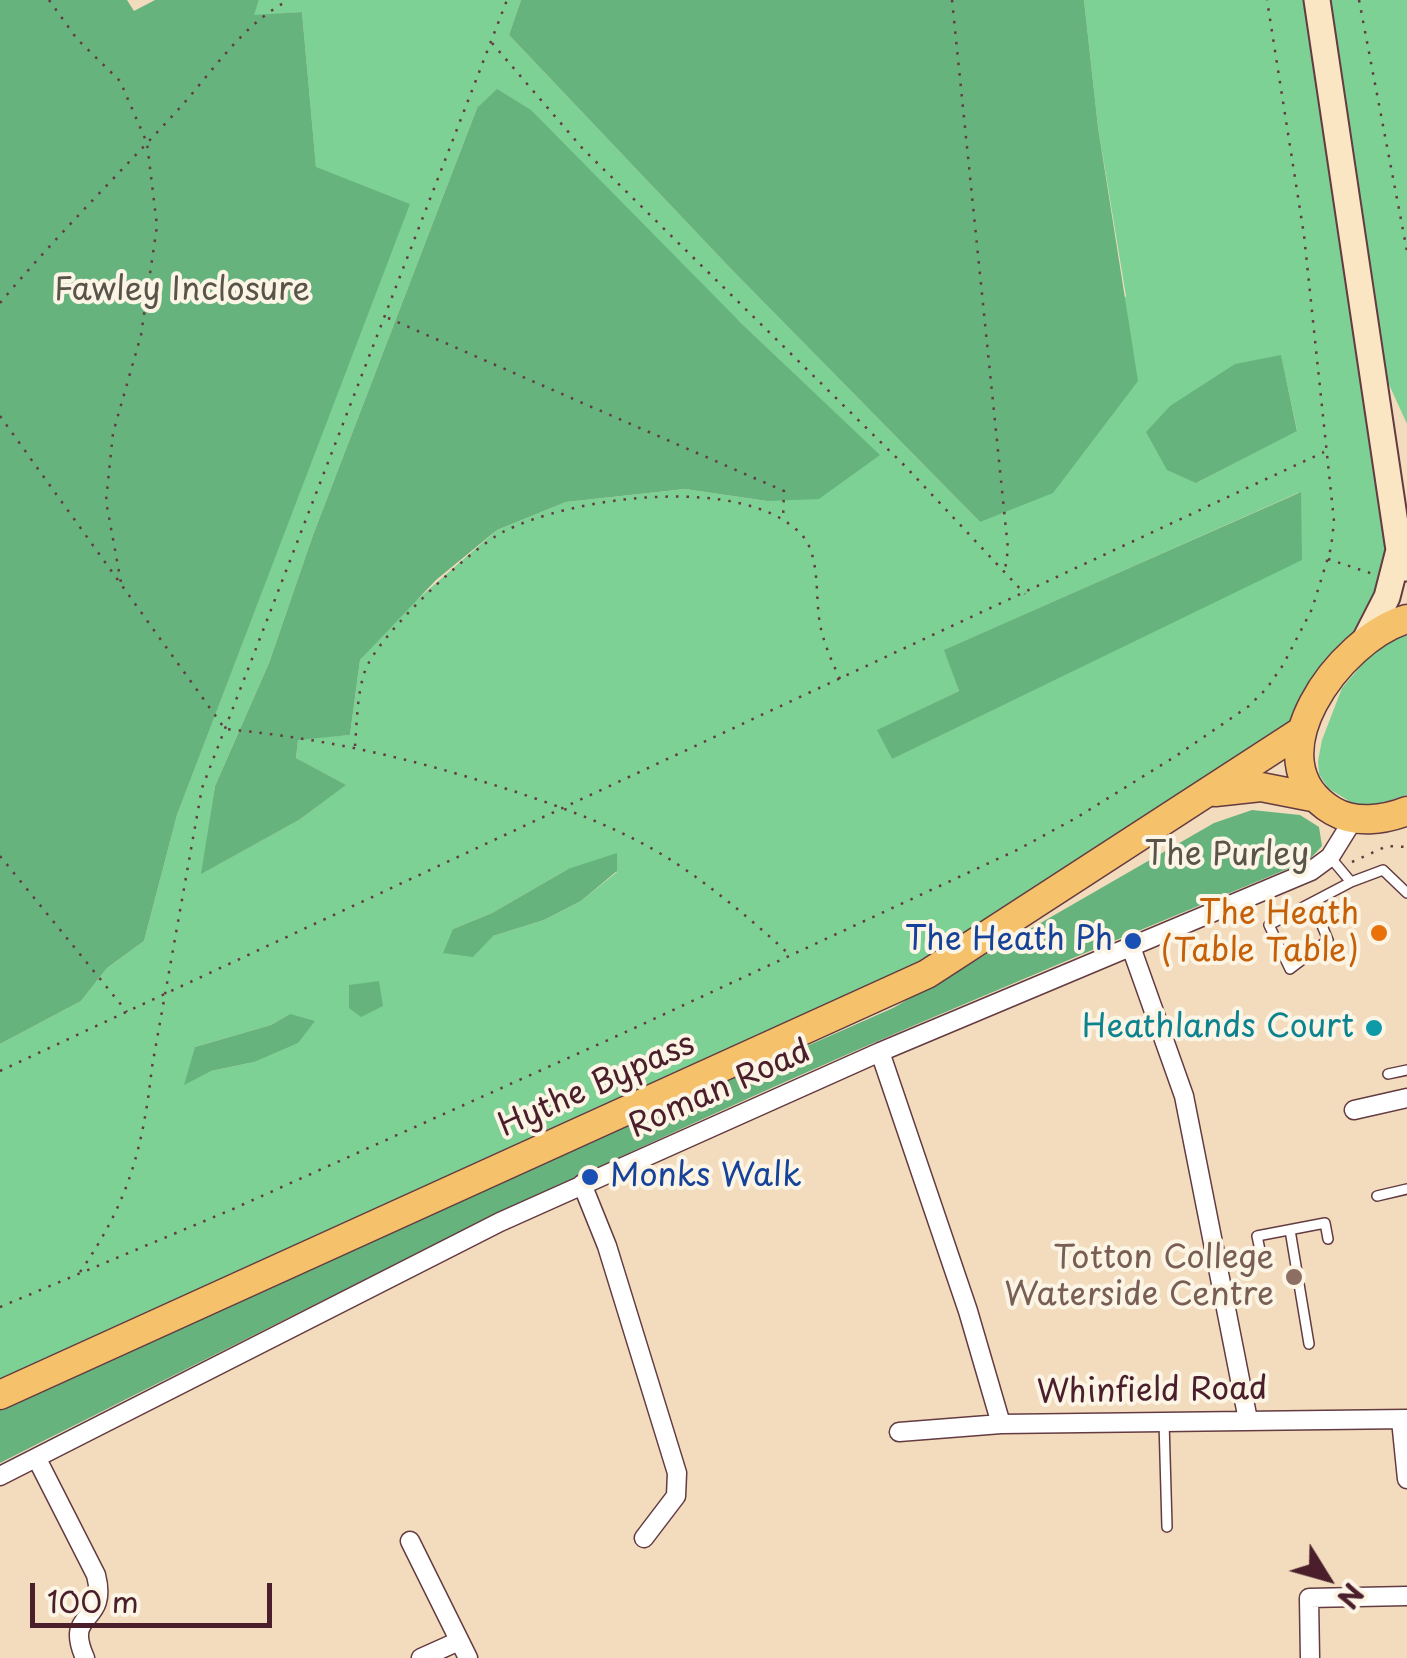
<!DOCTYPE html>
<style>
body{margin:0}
#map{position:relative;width:1407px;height:1658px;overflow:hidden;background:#f3dcbd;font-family:"Playpen Sans",sans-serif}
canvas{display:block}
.north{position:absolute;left:1277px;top:1528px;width:100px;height:100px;-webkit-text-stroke:8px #fcf5e5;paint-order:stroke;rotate:127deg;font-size:28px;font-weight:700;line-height:40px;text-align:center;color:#4a1f2b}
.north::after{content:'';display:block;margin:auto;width:35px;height:45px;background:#4a1f2b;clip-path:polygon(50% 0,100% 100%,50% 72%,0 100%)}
.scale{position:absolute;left:30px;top:1583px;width:242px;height:45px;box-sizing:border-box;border:5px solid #4a1f2b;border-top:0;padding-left:12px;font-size:30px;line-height:35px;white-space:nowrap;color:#4a1f2b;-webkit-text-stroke:8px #fcf5e5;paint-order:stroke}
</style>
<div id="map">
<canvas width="1407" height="1658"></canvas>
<div class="north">N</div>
<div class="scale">100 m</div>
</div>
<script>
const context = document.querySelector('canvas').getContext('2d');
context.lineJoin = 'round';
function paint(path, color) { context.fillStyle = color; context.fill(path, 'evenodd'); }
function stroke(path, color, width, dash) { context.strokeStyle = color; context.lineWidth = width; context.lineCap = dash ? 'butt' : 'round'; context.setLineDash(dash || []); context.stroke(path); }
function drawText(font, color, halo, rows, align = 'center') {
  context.font = font + ' "Playpen Sans",sans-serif'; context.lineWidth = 8; context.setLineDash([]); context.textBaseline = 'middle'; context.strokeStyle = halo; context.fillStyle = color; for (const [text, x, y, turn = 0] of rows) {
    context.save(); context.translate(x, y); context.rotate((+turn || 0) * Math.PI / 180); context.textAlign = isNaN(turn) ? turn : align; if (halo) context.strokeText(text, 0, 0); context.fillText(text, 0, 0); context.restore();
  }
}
paint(new Path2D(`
 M 259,0 L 521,0 L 509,35 L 732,270 L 980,522 L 1126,296 L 1098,127 L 1084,0 L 1310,0 L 1391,562 L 1382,597 L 1291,727 L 902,979 L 0,1388 L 0,1044 L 81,1001 L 107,968 L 144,941 L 177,815 L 409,204 L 316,168 L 302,12 L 253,16 ZM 477,108 L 740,322 L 879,455 L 767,501 L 685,489 L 566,502 L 497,530 L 404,611 L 360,660 L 350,735 L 298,739 L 296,758 L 345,785 L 299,820 L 202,873 L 215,786 L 269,663 L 313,535 ZM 1281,356 L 1297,430 L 1196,483 ZM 1300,492 L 892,759 L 878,730 L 959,691 L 945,650 ZM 568,869 L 617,872 L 581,901 L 544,920 L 493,936 L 453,929 L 492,913 ZM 290,1014 L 254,1062 L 211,1071 L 195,1047 L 271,1025 Z
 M 1324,0 L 1407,0 L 1407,424 L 1386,378 Z
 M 1407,631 L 1407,795 L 1371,806 L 1357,806 L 1328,788 L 1319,774 L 1318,761 L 1322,740 L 1342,688 L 1373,652 Z`), '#7dd194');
paint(new Path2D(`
 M 0,0 L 127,0 L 134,11 L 155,0 L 259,0 L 254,15 L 302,12 L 316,167 L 410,204 L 177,815 L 144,941 L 107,968 L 81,1001 L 0,1044 Z
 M 521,0 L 1084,0 L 1098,127 L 1138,381 L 1053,493 L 980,522 L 732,270 L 509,35 Z
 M 497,89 L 531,110 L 740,322 L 880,455 L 819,499 L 767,501 L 685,489 L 566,502 L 497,530 L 436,580 L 360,660 L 350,735 L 298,740 L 296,758 L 346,785 L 299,820 L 201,874 L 215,786 L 269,663 L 313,535 L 477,108 Z
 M 1281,355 L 1297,431 L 1196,483 L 1167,470 L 1146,432 L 1170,406 L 1235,364 Z
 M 1301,492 L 1302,560 L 892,759 L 877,730 L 959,691 L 944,650 Z
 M 1252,810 L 1300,815 L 1319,827 L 1322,846 L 1309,860 C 1107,944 904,1027 705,1118 C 467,1226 234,1345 0,1463 L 0,1408 L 361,1243 L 893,1008 L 1214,823 Z
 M 617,853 L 617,871 L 581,901 L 544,920 L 493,936 L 473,957 L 443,953 L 453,929 L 492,913 L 568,869 Z
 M 379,981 L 383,1006 L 361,1017 L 349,1008 L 349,985 Z
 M 290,1014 L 315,1021 L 298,1043 L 254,1062 L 211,1071 L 184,1085 L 195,1047 L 271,1025 Z`), '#66b37e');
const service = new Path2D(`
 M 1330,857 L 1351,882 L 1383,870 L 1407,893
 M 1314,906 L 1328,940 L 1290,969 L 1269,925 L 1351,882
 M 1388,1074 L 1407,1070
 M 1377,1196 L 1407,1189
 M 1290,1230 L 1309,1344
 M 1218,1265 L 1261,1255 L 1257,1236 L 1325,1223 L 1328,1239
 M 1164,1421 L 1167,1527`);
const minor = new Path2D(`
 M 1131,947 L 1184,1096 L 1248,1420
 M 880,1052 L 968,1311 L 1001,1424
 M 1354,1110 L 1407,1098
 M 582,1184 L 607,1246 L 677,1473 L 676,1496 L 644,1538
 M 1401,1420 L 1407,1479
 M 899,1432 L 1001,1424 L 1407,1419
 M 37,1459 L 96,1575 C 109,1626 63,1609 85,1658
 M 0,1476 L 500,1222 L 880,1052 L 1311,871 L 1330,857 L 1353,820
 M 410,1541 L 468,1658
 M 421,1658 L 459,1641
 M 1310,1658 L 1309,1598 L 1407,1596`);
const secondary = new Path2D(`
 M 1317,0 L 1399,550 L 1407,568
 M 1365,640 L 1387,597 L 1399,550`);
const primary = new Path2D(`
 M 1407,619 C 1340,638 1249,761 1333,811 C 1355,824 1384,820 1407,811
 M 1215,792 L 1261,787 L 1312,797
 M 0,1395 L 927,974 L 1300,732`);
stroke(service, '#633b41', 12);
stroke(minor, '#633b41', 21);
stroke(secondary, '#633b41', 29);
stroke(primary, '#633b41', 31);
stroke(new Path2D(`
 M 49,0 L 77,39 L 120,81 L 147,143 L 157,226 L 141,335 L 113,433 L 106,501 L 122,588
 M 952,0 L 1008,549 L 1005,570
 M 1359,0 L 1407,251
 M 492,43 L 583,149 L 906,467 L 1025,594
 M 0,303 C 56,236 117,176 176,112 C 212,73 241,25 289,0
 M 388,318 L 784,491 L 783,520
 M 0,416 L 225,729 C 329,739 410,758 510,790 C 565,808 622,829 671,860 C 714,888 753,921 791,956
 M 1328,559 L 1373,574
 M 355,746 C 357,722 357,694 365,671 C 377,636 470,549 503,532 C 570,497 742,473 801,534 C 822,556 814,601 821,629 C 825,646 832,662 840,679
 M 0,856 L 127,1012
 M 1352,862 L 1387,846 L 1407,847
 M 0,1071 L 1324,452
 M 80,1272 C 128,1203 143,1149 152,1067 L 202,788 L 507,0
 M 0,1307 L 233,1209 L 628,1031 L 1017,850 L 1076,818 L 1176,756 L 1249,706 L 1267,688 L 1283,665 L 1312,609 L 1331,548 L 1334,521 L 1304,235 L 1267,0`), '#633b41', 2.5, [2.5, 8]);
stroke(service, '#fff', 9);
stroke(minor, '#fff', 18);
stroke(secondary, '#fbe6c4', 25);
stroke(primary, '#f6c16b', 28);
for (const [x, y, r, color] of [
 [1379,933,10,"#e8710a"],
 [1133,941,10,"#1a4fb4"],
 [1374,1028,10,"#0f9aa8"],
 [590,1177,10,"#1a4fb4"],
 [1294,1277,10,"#8d6e63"]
]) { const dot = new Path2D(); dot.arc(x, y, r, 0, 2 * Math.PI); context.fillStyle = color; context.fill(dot); stroke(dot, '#fcf5e5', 4); }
drawText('32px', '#59544a', '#fcf5e5', [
 ["Fawley Inclosure",182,291],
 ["The Purley",1227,856]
]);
drawText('32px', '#c56008', '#fcf5e5', [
 ["The Heath",1359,915],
 ["(Table Table)",1359,952]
], 'right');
drawText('32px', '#164399', '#fcf5e5', [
 ["The Heath Ph",1113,941],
 ["Monks Walk",610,1177,"left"]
], 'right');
drawText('32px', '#0d838f', '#fcf5e5', [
 ["Heathlands Court",1354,1028]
], 'right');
drawText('32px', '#4a1f2b', '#fcf5e5', [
 ["Hythe Bypass",597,1086,-24],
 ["Roman Road",720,1090,-24],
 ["Whinfield Road",1152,1392,-1]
]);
drawText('32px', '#785e54', '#fcf5e5', [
 ["Totton College",1274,1259],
 ["Waterside Centre",1274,1296]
], 'right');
</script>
